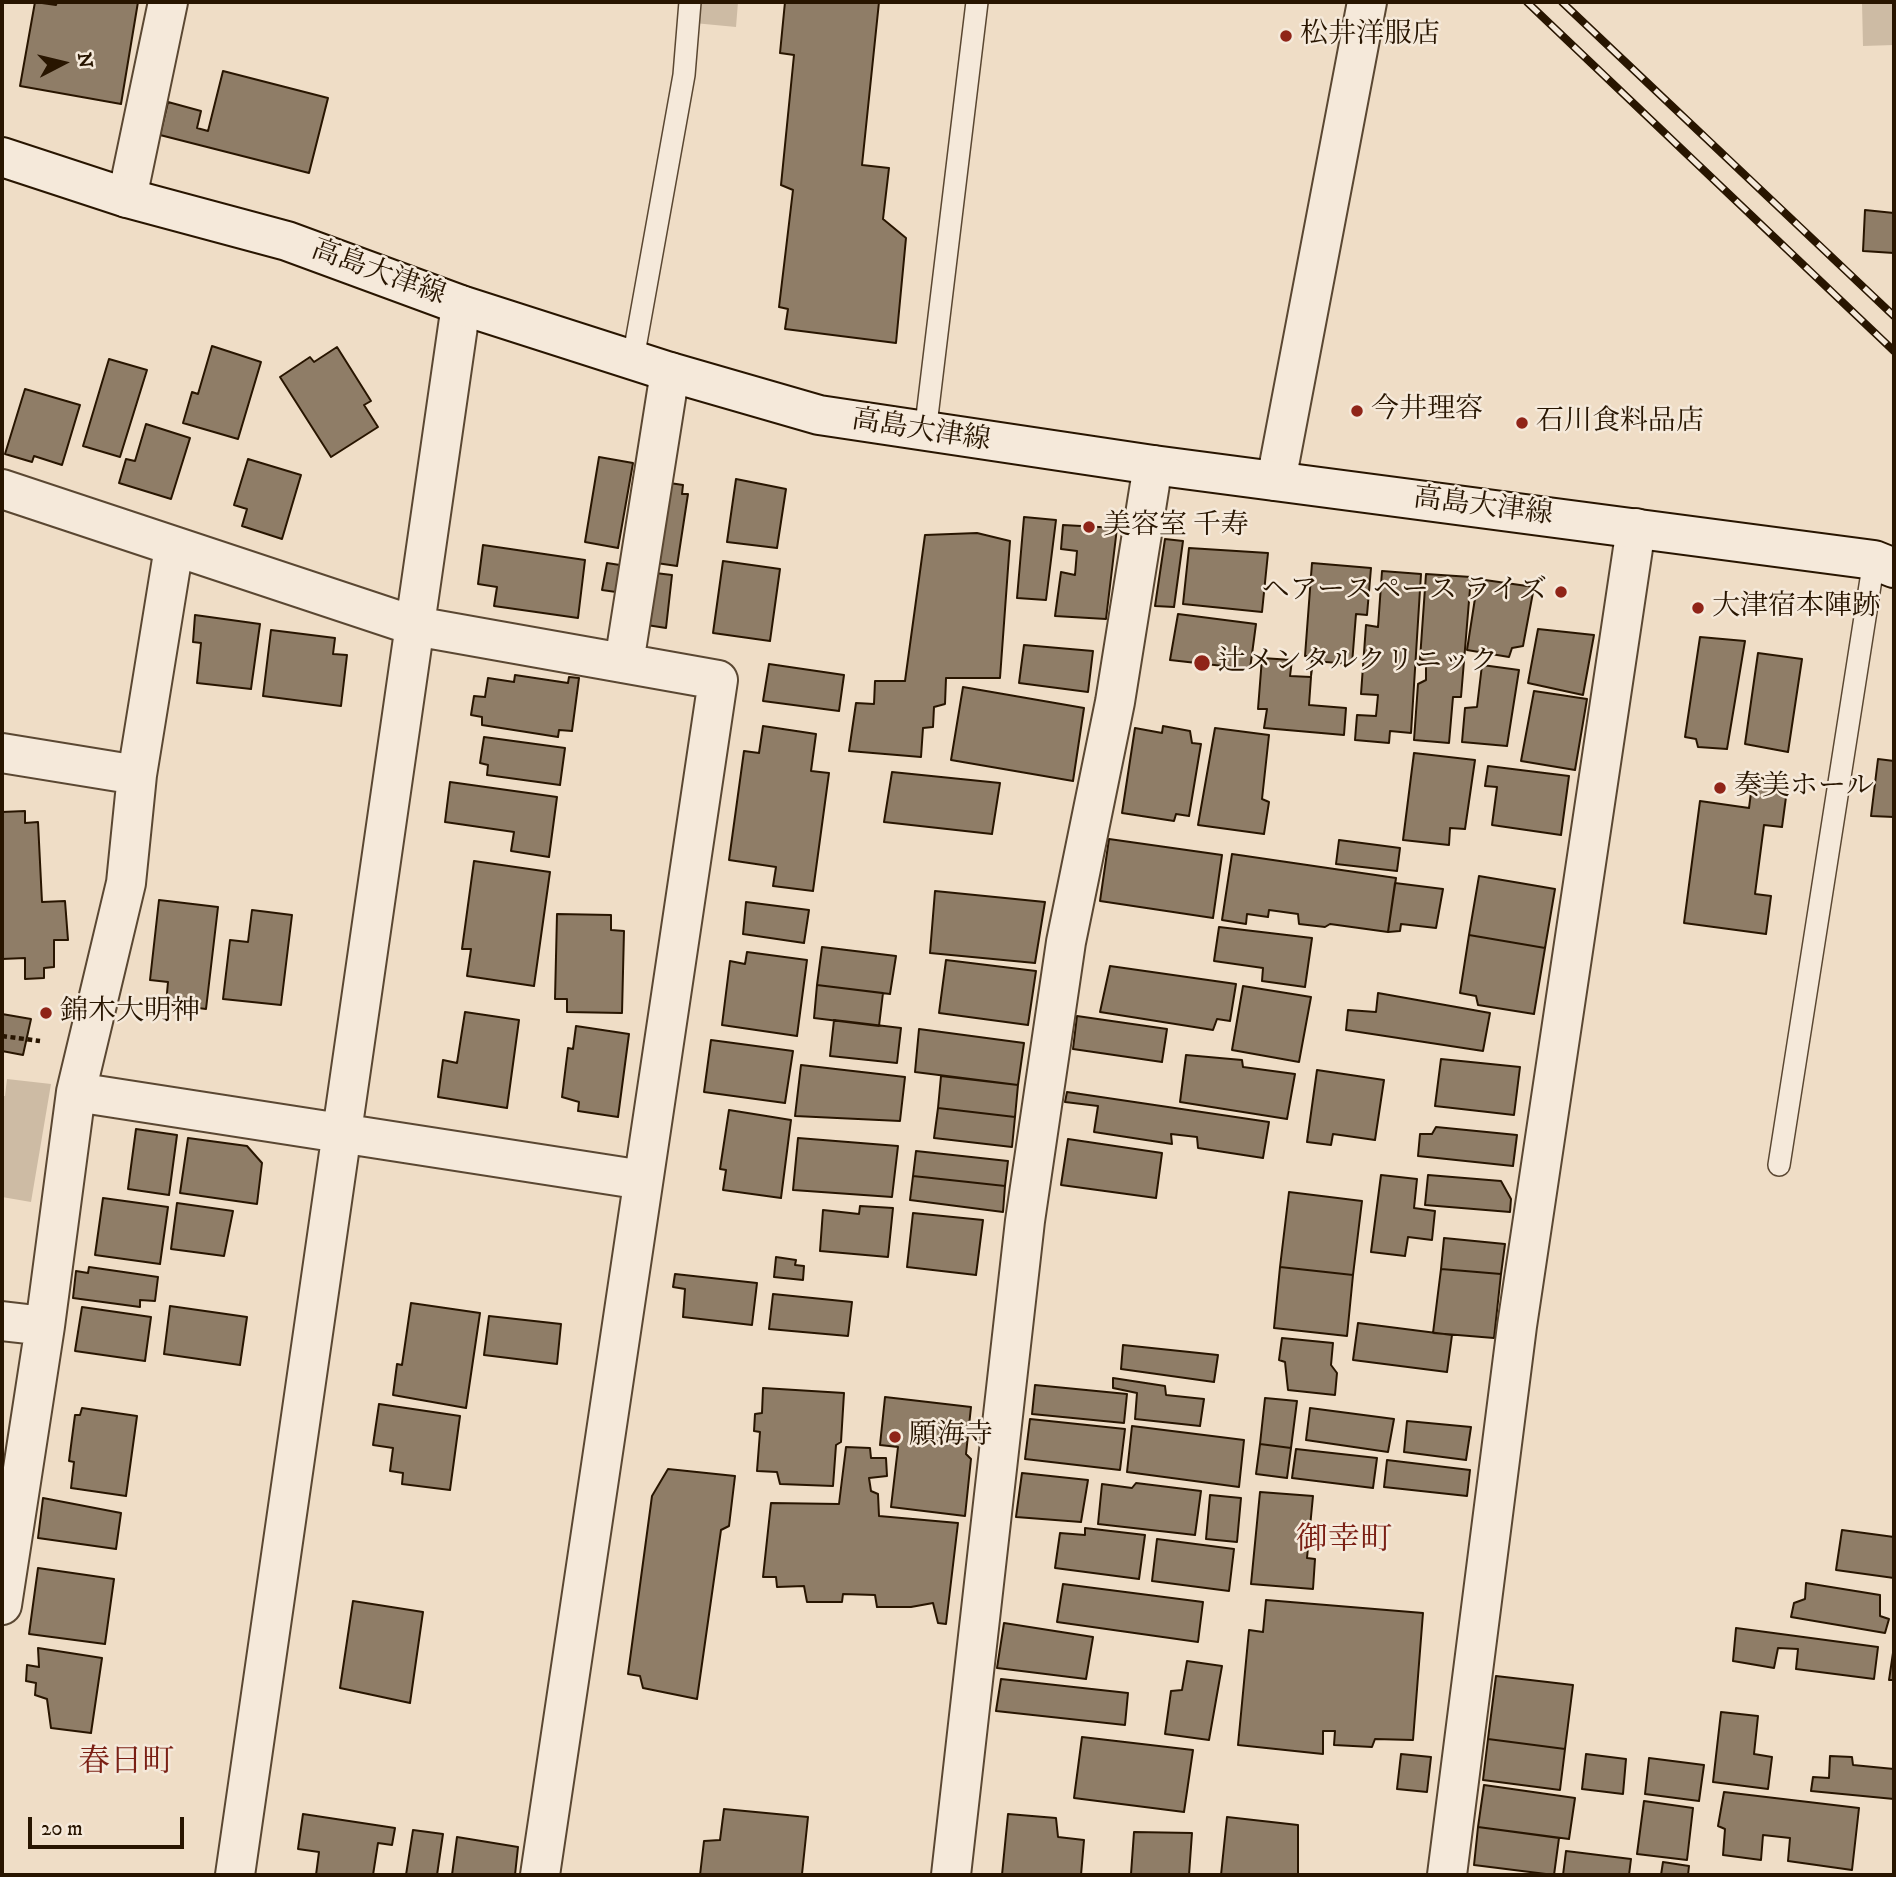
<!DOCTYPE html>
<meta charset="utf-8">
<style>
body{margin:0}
#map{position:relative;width:1896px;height:1877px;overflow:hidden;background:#efddc6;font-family:"IM FELL DW Pica",serif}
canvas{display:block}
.frame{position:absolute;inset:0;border:4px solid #281500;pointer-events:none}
.north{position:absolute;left:28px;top:28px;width:70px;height:70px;-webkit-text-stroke:5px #f5e9da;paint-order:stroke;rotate:83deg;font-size:19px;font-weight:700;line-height:28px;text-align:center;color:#281500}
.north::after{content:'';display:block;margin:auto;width:24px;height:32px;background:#281500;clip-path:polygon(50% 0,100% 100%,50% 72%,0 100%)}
.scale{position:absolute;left:28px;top:1817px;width:156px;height:32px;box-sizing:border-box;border:4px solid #281500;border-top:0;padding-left:9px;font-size:21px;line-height:24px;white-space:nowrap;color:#281500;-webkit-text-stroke:5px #f5e9da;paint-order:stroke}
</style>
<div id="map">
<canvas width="1896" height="1877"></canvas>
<div class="frame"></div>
<div class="north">N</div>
<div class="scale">20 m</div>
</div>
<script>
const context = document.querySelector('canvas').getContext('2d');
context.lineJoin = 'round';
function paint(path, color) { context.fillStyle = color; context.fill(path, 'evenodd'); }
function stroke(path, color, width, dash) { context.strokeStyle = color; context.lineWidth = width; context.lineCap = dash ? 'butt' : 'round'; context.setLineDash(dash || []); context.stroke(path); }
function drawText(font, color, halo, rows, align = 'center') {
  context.font = font + ' "IM FELL DW Pica","Noto Serif JP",serif'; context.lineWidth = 5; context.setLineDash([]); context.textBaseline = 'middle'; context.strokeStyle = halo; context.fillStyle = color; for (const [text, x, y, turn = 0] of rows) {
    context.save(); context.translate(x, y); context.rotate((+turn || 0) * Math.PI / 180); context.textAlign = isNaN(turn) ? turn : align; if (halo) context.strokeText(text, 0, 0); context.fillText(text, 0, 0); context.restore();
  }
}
paint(new Path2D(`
 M 696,2 L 738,2 L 736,27 L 694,23 Z
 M 1862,2 L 1894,2 L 1894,45 L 1863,46 Z
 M 7,1079 L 51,1084 L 31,1202 L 2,1197 L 2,1096 L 5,1096 Z`), '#cdbba4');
const building = new Path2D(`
 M 35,2 L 56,5 L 57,2 L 138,2 L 121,104 L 20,86 Z
 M 785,2 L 879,2 L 862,165 L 889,168 L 883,219 L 906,238 L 896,343 L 785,329 L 788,309 L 779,307 L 793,190 L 781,185 L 794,55 L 780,53 Z
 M 223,71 L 328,98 L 309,173 L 160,135 L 168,102 L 201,111 L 197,128 L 208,131 Z
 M 1865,210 L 1894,213 L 1894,253 L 1863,251 Z
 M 212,346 L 261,362 L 238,439 L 183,423 L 192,392 L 198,394 Z
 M 337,347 L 371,401 L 364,405 L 378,427 L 331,457 L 280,377 L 310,357 L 314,362 Z
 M 109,359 L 147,370 L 120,457 L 83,446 Z
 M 25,389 L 80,405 L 62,465 L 34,456 L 32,462 L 5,454 Z
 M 146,424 L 190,438 L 171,499 L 119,483 L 126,459 L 135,461 Z
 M 599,457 L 633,463 L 618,548 L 585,542 Z
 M 248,459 L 301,475 L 282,539 L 242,526 L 247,509 L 234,505 Z
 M 736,479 L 786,489 L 777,548 L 727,542 Z
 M 663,482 L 683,485 L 682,494 L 688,494 L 677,566 L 629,559 Z
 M 1024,517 L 1056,520 L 1046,600 L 1017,598 Z
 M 1063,525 L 1117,528 L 1106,619 L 1055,616 L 1061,572 L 1075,575 L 1077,551 L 1061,549 Z
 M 977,533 L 1010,541 L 1000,678 L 946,678 L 945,704 L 934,707 L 933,727 L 923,728 L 921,757 L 849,751 L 856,703 L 874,704 L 875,681 L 905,681 L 925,535 Z
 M 1165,539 L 1183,541 L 1174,607 L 1155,606 Z
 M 483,545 L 585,560 L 578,618 L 494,606 L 497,587 L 478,584 Z
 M 1189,548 L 1268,553 L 1262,612 L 1183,604 Z
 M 723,561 L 780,569 L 770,641 L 713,633 Z
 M 607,563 L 620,565 L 616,592 L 602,590 Z
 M 1312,563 L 1371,568 L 1367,615 L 1356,614 L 1352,664 L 1313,661 L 1311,676 L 1312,656 L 1305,656 Z
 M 622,569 L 672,575 L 666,628 L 615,620 Z
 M 1382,571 L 1421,574 L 1411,733 L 1390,731 L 1389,743 L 1355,740 L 1357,715 L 1376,716 L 1378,695 L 1361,694 L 1366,625 L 1378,627 Z
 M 1426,574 L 1471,577 L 1461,697 L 1453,697 L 1449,743 L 1414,740 L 1418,684 L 1426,680 L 1426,661 L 1420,659 Z
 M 1478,579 L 1534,587 L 1523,646 L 1512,648 L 1509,657 L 1467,650 Z
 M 1178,614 L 1256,624 L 1250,669 L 1170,660 Z
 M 195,615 L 260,624 L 251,689 L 197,683 L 201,643 L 193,642 Z
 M 1538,629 L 1594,635 L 1583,695 L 1528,683 Z
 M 271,630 L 335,638 L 333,654 L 347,655 L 341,706 L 263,696 Z
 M 1700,637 L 1745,641 L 1727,749 L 1698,747 L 1696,739 L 1685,737 Z
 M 1024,645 L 1093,651 L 1088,692 L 1019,683 Z
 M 1758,653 L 1802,659 L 1788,752 L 1745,744 Z
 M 1262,658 L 1292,660 L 1290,676 L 1311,677 L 1309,705 L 1346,708 L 1344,735 L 1264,728 L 1267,709 L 1258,709 Z
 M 769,664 L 844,675 L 839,711 L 763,701 Z
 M 1482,665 L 1519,670 L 1507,746 L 1462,742 L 1465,708 L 1477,707 Z
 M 515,675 L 568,683 L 569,677 L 579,678 L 572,731 L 559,730 L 558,737 L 482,725 L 482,717 L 471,715 L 474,696 L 485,697 L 488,678 L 514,682 Z
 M 963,687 L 1084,708 L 1073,781 L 951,760 Z
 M 1534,691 L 1587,699 L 1575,770 L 1521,761 Z
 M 763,726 L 816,734 L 811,771 L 829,773 L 813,891 L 773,886 L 776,867 L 729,860 L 744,751 L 759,753 Z
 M 1163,726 L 1190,731 L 1192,743 L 1201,744 L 1189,816 L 1176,814 L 1174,821 L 1122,813 L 1135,728 L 1162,733 Z
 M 1215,728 L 1269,735 L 1262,799 L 1269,802 L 1264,834 L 1198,825 Z
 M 484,737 L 565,748 L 560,785 L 487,775 L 488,765 L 480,763 Z
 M 1414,753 L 1475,760 L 1465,829 L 1450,828 L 1449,845 L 1403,840 Z
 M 1878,759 L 1894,761 L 1894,817 L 1871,816 Z
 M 1488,766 L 1569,776 L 1561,835 L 1492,825 L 1497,787 L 1485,786 Z
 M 892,772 L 1000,783 L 992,834 L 884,822 Z
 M 1753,777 L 1788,782 L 1782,827 L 1764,825 L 1755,894 L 1771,896 L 1766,934 L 1684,923 L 1700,801 L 1749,808 Z
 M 450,782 L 557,797 L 549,857 L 511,851 L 514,832 L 445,822 Z
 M 25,811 L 25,823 L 38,822 L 42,902 L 65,901 L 68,940 L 54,940 L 54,967 L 44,968 L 44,978 L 25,979 L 25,958 L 2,959 L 2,812 Z
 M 1109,839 L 1222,855 L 1213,918 L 1100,901 Z
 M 1339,840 L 1400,848 L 1397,871 L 1336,864 Z
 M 1232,854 L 1396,878 L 1388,932 L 1330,924 L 1325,927 L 1299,924 L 1298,914 L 1269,910 L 1268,917 L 1247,914 L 1246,924 L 1222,920 Z
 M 474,861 L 550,872 L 534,986 L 467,976 L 471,949 L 462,949 Z
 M 1479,876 L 1555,889 L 1545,948 L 1469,935 Z
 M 1395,883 L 1443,889 L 1436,928 L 1401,924 L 1400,931 L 1388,932 Z
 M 935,891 L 1045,902 L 1035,963 L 930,953 Z
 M 159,900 L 218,907 L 206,1009 L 166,1004 L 168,982 L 150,980 Z
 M 746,902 L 809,910 L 804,943 L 743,934 Z
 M 252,910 L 292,915 L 281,1005 L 223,999 L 230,940 L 248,942 Z
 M 557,914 L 611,915 L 611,930 L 624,931 L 622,1013 L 567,1012 L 567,999 L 555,999 Z
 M 1219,927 L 1312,938 L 1305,987 L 1262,981 L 1263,968 L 1214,961 Z
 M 1469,935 L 1545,948 L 1534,1014 L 1478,1005 L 1476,996 L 1460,993 Z
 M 822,947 L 896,956 L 890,994 L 817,985 Z
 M 747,952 L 807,960 L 797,1036 L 722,1025 L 730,961 L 745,964 Z
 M 946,960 L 1036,971 L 1028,1025 L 939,1013 Z
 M 1110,966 L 1236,984 L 1230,1021 L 1217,1019 L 1213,1030 L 1100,1012 Z
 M 817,985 L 883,993 L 879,1026 L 814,1018 Z
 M 1243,986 L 1311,997 L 1299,1062 L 1232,1050 Z
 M 1378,993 L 1490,1013 L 1483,1051 L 1346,1030 L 1348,1010 L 1376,1012 Z
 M 465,1012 L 519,1020 L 507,1108 L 438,1097 L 443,1060 L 457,1063 Z
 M 2,1014 L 31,1019 L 23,1055 L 2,1051 Z
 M 1077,1016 L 1167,1029 L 1162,1062 L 1073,1049 Z
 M 834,1020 L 901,1028 L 897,1063 L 830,1056 Z
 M 576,1026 L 629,1034 L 618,1117 L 578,1111 L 579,1102 L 562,1097 L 568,1048 L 573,1049 Z
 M 919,1029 L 1024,1043 L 1018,1085 L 915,1072 Z
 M 711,1040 L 793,1051 L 785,1103 L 704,1092 Z
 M 1186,1055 L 1242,1060 L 1243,1067 L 1295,1074 L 1287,1119 L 1180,1102 Z
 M 1441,1059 L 1520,1067 L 1514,1115 L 1435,1106 Z
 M 801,1065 L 905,1077 L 900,1121 L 795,1116 Z
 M 1317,1070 L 1384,1080 L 1375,1140 L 1333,1134 L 1331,1145 L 1307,1142 Z
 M 941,1076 L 1018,1085 L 1015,1117 L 938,1108 Z
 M 1067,1092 L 1269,1122 L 1263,1158 L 1198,1148 L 1197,1137 L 1171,1134 L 1172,1144 L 1094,1132 L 1098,1106 L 1065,1102 Z
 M 938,1108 L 1015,1117 L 1012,1147 L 934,1138 Z
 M 729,1110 L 791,1120 L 781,1198 L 723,1190 L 726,1170 L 720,1169 Z
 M 1436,1127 L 1517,1135 L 1513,1166 L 1418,1156 L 1420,1134 L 1432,1134 Z
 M 136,1129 L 177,1135 L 169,1195 L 128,1189 Z
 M 188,1138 L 247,1146 L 262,1163 L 257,1204 L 180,1193 Z
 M 798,1138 L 898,1146 L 892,1197 L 793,1190 Z
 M 1068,1139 L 1162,1153 L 1156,1198 L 1061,1185 Z
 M 916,1151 L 1008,1161 L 1005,1186 L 913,1176 Z
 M 1381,1175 L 1417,1179 L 1414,1208 L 1435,1211 L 1432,1240 L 1408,1237 L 1405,1256 L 1371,1252 Z
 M 1428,1175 L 1501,1181 L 1511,1199 L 1510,1212 L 1425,1205 Z
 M 913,1176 L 1005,1186 L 1003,1212 L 910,1200 Z
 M 1289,1192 L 1362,1201 L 1353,1275 L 1280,1267 Z
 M 103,1198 L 168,1207 L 160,1264 L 95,1255 Z
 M 177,1203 L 233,1211 L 224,1256 L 171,1249 Z
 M 860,1206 L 893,1208 L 888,1257 L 820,1251 L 823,1210 L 859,1214 Z
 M 913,1213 L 983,1220 L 976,1275 L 907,1267 Z
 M 1444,1238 L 1505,1244 L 1501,1274 L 1441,1269 Z
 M 776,1257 L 796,1260 L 795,1265 L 804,1266 L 803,1280 L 774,1277 Z
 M 89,1267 L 158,1277 L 155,1301 L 140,1300 L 140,1307 L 73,1298 L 76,1271 L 88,1273 Z
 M 1280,1267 L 1353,1275 L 1347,1336 L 1274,1328 Z
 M 1441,1269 L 1501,1274 L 1494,1338 L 1433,1333 Z
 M 675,1274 L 757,1283 L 752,1325 L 683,1317 L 685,1289 L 673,1287 Z
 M 773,1294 L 852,1302 L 848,1336 L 769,1329 Z
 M 411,1303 L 480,1313 L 466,1408 L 393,1395 L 397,1364 L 402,1365 Z
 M 170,1306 L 247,1317 L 240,1365 L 164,1354 Z
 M 82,1307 L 151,1317 L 145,1361 L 75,1351 Z
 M 489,1316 L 561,1324 L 557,1364 L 484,1355 Z
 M 1358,1323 L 1452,1335 L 1447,1372 L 1353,1360 Z
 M 1282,1338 L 1333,1343 L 1331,1365 L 1337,1373 L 1335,1395 L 1288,1390 L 1285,1362 L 1279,1360 Z
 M 1123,1345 L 1218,1355 L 1214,1382 L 1121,1369 Z
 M 1113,1378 L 1165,1386 L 1166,1395 L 1204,1399 L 1200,1426 L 1135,1419 L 1137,1393 L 1113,1388 Z
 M 1035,1385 L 1127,1394 L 1124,1423 L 1032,1414 Z
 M 763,1388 L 844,1393 L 841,1442 L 836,1445 L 833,1486 L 780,1484 L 777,1472 L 757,1471 L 760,1432 L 754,1431 L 755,1414 L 762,1413 Z
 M 885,1397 L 971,1407 L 966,1454 L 971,1459 L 965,1516 L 891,1507 L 898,1447 L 880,1445 Z
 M 1265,1398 L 1297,1401 L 1291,1448 L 1260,1444 Z
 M 379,1404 L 460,1416 L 450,1490 L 402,1484 L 403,1473 L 390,1471 L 393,1448 L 373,1445 Z
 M 82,1408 L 137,1416 L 126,1496 L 71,1488 L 74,1462 L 69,1461 L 75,1415 L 80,1415 Z
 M 1310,1408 L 1394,1419 L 1388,1452 L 1306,1440 Z
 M 1030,1419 L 1125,1429 L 1120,1470 L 1025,1459 Z
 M 1407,1421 L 1471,1427 L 1466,1460 L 1404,1452 Z
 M 1132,1426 L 1244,1440 L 1239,1487 L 1127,1472 Z
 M 1260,1444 L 1291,1448 L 1287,1478 L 1256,1474 Z
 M 846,1447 L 870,1448 L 871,1458 L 886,1458 L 887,1476 L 869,1478 L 871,1491 L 878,1494 L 879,1516 L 958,1523 L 946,1624 L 938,1623 L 933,1603 L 911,1607 L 877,1607 L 875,1595 L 843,1594 L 842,1602 L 807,1602 L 804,1586 L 777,1587 L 776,1577 L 763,1577 L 771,1503 L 839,1504 Z
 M 1296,1449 L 1377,1458 L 1373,1488 L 1292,1478 Z
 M 1387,1460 L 1470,1470 L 1467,1496 L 1384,1487 Z
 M 668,1469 L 735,1476 L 729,1526 L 721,1530 L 697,1699 L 643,1688 L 640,1676 L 628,1674 L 652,1496 Z
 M 1022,1473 L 1088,1480 L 1081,1522 L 1016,1517 Z
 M 1136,1483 L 1201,1491 L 1195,1535 L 1098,1524 L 1102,1484 L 1132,1488 Z
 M 1260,1492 L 1313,1496 L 1307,1558 L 1315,1559 L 1313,1589 L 1251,1584 Z
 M 1210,1495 L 1241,1498 L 1237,1542 L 1206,1539 Z
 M 43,1498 L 121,1513 L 116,1549 L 38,1538 Z
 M 1085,1528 L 1145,1535 L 1139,1579 L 1055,1568 L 1060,1533 L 1085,1535 Z
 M 1842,1530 L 1894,1537 L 1894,1578 L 1836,1570 Z
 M 1157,1539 L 1234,1549 L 1229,1591 L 1152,1581 Z
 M 38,1568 L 114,1579 L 105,1644 L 29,1634 Z
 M 1806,1583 L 1880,1595 L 1880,1616 L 1889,1619 L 1885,1633 L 1791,1617 L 1794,1603 L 1805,1599 Z
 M 1063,1584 L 1203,1602 L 1198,1642 L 1057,1622 Z
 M 1266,1600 L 1423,1613 L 1413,1740 L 1375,1739 L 1372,1747 L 1334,1745 L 1335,1731 L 1323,1731 L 1323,1754 L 1238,1745 L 1249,1630 L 1263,1632 Z
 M 353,1601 L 423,1612 L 410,1703 L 340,1688 Z
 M 1004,1623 L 1093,1637 L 1086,1679 L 997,1668 Z
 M 1736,1628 L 1878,1647 L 1874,1679 L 1796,1669 L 1798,1649 L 1778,1648 L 1774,1668 L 1733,1661 Z
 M 38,1648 L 102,1658 L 91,1733 L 51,1728 L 47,1699 L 35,1695 L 36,1683 L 26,1681 L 27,1665 L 39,1667 Z
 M 1893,1653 L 1894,1653 L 1894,1680 L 1889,1680 Z
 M 1187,1661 L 1222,1666 L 1209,1740 L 1165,1734 L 1171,1691 L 1182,1690 Z
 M 1496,1676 L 1573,1685 L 1565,1749 L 1488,1739 Z
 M 1001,1679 L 1128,1693 L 1125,1725 L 996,1711 Z
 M 1721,1712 L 1758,1716 L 1754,1754 L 1772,1757 L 1768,1789 L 1713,1782 Z
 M 1082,1737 L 1193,1750 L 1184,1812 L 1074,1798 Z
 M 1488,1739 L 1565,1749 L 1560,1790 L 1483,1780 Z
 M 1401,1754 L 1431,1757 L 1427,1792 L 1397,1789 Z
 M 1586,1754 L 1626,1759 L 1623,1794 L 1582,1789 Z
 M 1830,1756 L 1852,1757 L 1853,1765 L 1894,1769 L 1894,1799 L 1811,1791 L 1813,1777 L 1829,1778 Z
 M 1649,1758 L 1704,1765 L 1699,1801 L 1645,1794 Z
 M 1484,1785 L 1575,1798 L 1569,1839 L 1478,1827 Z
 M 1724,1792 L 1859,1808 L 1852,1870 L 1788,1861 L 1790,1838 L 1763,1835 L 1761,1860 L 1723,1855 L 1725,1829 L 1718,1826 Z
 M 1644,1801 L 1693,1808 L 1687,1860 L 1637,1854 Z
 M 724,1809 L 808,1817 L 802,1874 L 700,1875 L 704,1841 L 720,1840 Z
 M 303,1814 L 395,1828 L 392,1845 L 378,1843 L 373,1875 L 316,1875 L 319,1852 L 298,1849 Z
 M 1008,1814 L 1056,1818 L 1058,1837 L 1084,1840 L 1081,1875 L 1002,1875 Z
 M 1227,1817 L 1298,1825 L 1298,1875 L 1221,1875 Z
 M 1478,1827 L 1559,1838 L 1554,1875 L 1474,1865 Z
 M 413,1830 L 443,1834 L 437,1875 L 406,1875 Z
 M 1134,1832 L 1192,1833 L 1189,1875 L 1131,1874 Z
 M 457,1837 L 518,1847 L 515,1875 L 452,1875 Z
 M 1566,1851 L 1631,1859 L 1629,1875 L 1563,1875 Z
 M 1663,1862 L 1689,1866 L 1688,1875 L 1661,1875 Z`);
paint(building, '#8f7d67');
stroke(building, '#281500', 2);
const service = new Path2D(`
 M 633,359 L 684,75 L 690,2
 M 925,433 L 977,2
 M 1779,1165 L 1874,560`);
const minor = new Path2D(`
 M 127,198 L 168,2
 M 1276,481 L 1367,2
 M 2,489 L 415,626 L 718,680 L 540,1875
 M 624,663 L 670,372
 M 2,753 L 137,775
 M 76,1092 L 643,1180
 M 2,1321 L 45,1326
 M 2,1605 L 45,1326 L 76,1092 L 126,883 L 137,775 L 174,547
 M 235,1875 L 461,305
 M 951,1875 L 1025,1221 L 1066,942 L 1115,702 L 1153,465
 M 1447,1875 L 1517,1326 L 1636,528`);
const secondary = new Path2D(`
 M 2,157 L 127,198 L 287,241 L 461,305 L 670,372 L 819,415 L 1153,465 L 1874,560 L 1894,568`);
stroke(service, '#5a4732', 24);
stroke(minor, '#5a4732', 42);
stroke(secondary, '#281500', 42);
stroke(new Path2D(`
 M 2,1036 L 40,1041`), '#281500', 4.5, [5, 3.5]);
stroke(service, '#f5e9da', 21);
stroke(minor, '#f5e9da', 38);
stroke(secondary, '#f5e9da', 38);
const rail = new Path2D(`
 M 1527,2 L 1894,351
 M 1562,2 L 1894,316`);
stroke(rail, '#281500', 8);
stroke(rail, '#f5e9da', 5, [16]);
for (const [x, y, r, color] of [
 [1286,36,7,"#8f2418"],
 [1357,411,7,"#8f2418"],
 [1522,423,7,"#8f2418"],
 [1089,527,7,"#8f2418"],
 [1561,592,7,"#8f2418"],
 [1698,608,7,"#8f2418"],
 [1202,663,9,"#8f2418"],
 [1720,788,7,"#8f2418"],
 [46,1013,7,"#8f2418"],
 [895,1437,7,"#8f2418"]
]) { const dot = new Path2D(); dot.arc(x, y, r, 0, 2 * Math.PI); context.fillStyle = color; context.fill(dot); stroke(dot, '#f5e9da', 2.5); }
drawText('28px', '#281500', '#f5e9da', [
 ["松井洋服店",1300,36],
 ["今井理容",1371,411],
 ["石川食料品店",1536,423],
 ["美容室 千寿",1103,527],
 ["ヘアースペース ライズ",1547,592,"right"],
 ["大津宿本陣跡",1712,608],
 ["辻メンタルクリニック",1218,663],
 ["奏美ホール",1734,788],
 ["錦木大明神",60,1013],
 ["願海寺",909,1437]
], 'left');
drawText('28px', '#281500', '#f5e9da', [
 ["高島大津線",378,274,20],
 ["高島大津線",921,432,9],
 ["高島大津線",1483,508,7]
]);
drawText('32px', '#7a1f14', '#f5e9da', [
 ["御幸町",1344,1542],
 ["春日町",126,1764]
]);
</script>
